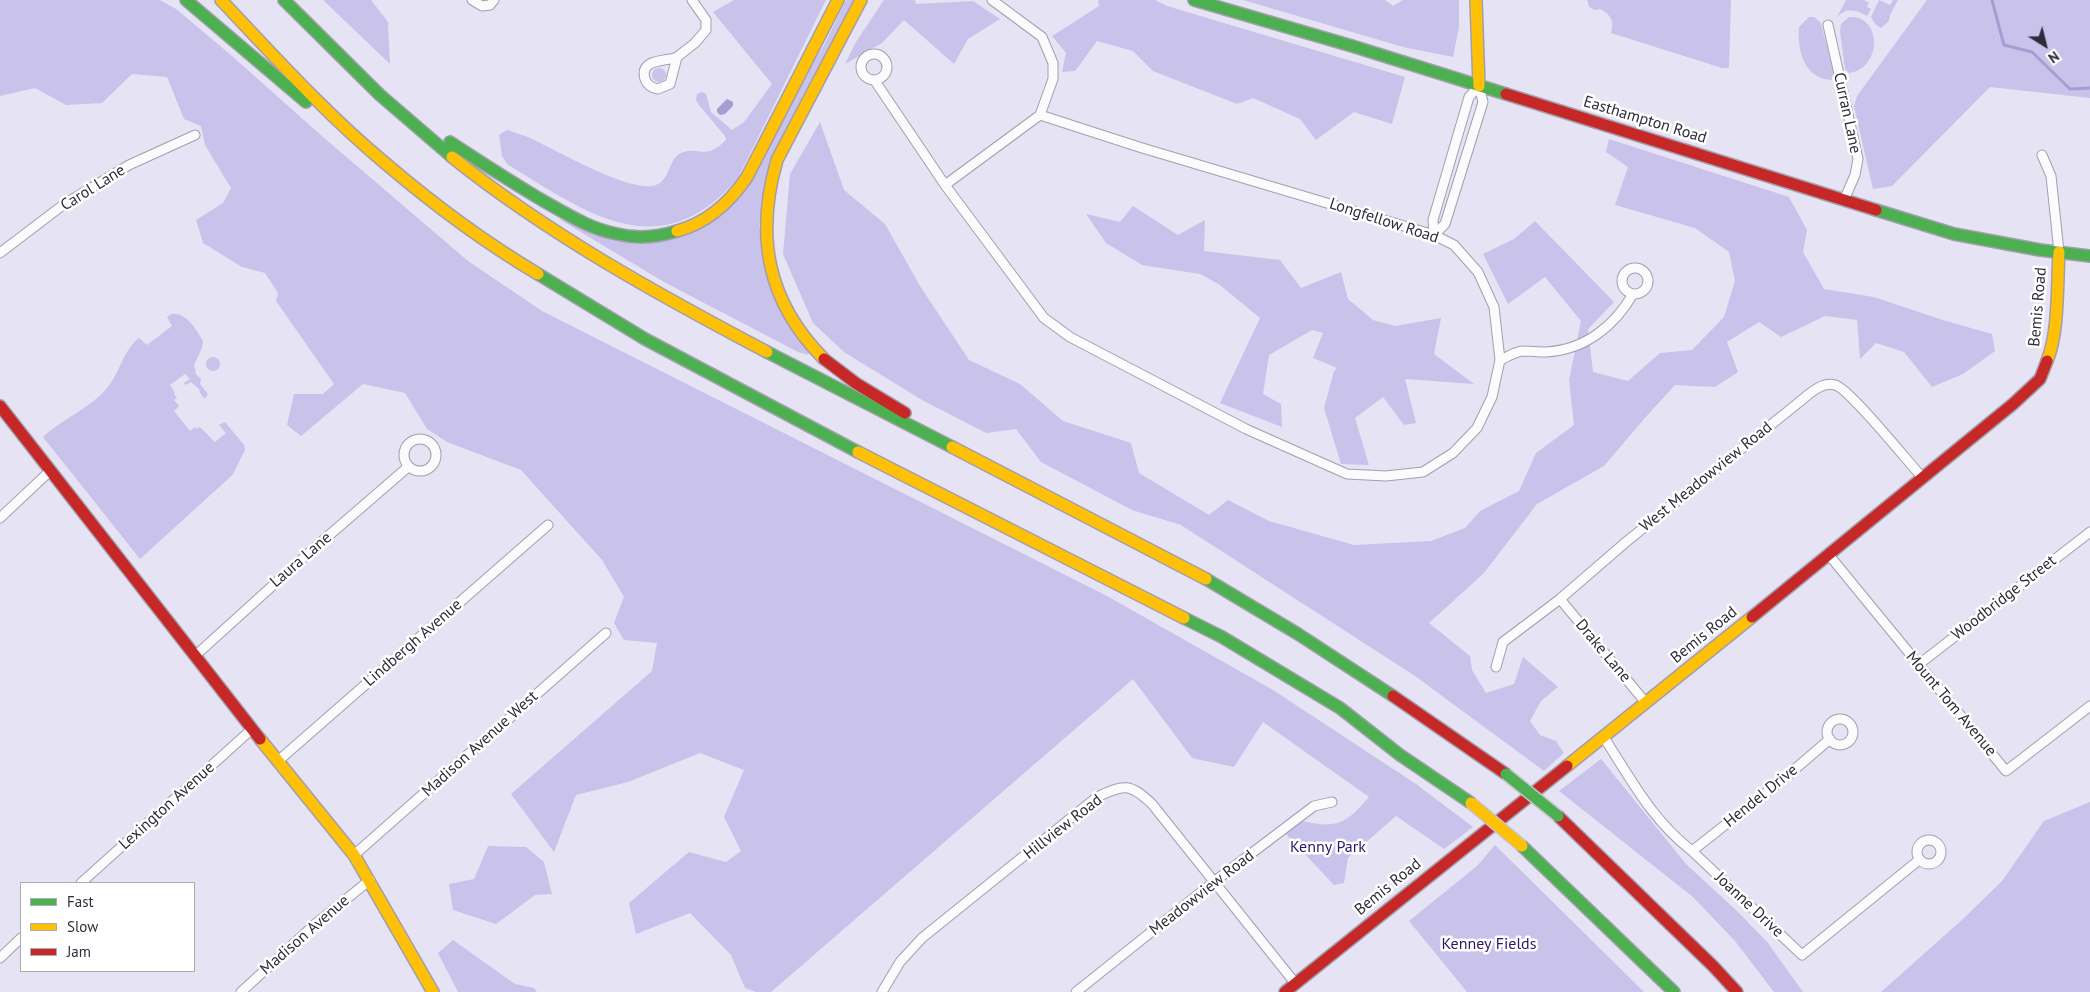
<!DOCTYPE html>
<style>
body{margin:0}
#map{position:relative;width:2090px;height:992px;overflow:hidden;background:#e6e3f4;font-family:"PT Sans",sans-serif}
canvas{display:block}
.legend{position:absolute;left:20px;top:882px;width:175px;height:90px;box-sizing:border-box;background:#fff;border:1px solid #ababb0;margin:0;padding:6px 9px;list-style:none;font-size:15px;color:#2e2c3a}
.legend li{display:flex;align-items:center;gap:10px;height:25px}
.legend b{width:25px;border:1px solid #ababb0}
.north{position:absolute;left:2020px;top:20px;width:50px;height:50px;-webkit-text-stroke:4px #fff;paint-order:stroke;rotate:144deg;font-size:14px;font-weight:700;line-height:20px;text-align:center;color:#2e2c3a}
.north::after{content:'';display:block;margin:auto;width:18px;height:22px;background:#2e2c3a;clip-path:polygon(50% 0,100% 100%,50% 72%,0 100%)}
</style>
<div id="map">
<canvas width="2090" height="992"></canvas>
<ul class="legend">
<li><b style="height:6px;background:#4caf50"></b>Fast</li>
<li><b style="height:6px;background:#ffc107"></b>Slow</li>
<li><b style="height:6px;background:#c62828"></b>Jam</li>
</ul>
<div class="north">N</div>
</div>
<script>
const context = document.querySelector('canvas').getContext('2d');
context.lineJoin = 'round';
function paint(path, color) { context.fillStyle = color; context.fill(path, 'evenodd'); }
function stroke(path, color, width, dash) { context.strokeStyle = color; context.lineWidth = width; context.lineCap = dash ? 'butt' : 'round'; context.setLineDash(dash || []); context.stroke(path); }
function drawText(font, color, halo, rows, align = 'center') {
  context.font = font + ' "PT Sans",sans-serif'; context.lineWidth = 5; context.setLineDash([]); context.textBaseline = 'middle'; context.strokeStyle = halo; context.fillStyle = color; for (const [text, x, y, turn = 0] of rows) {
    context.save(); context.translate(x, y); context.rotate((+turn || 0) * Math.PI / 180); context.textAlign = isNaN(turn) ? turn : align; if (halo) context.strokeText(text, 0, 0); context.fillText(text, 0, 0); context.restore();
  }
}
paint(new Path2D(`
 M 0,0 L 160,0 L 176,9 L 232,56 L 323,137 L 468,261 L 542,311 L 1107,596 L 1273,690 L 1416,784 L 1473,827 L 1444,849 L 1396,816 L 1348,858 L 1344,883 L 1334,885 L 1285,833 L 1302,821 C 1337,829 1346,824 1369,797 L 1263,722 L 1234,767 L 1192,758 L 1133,679 L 771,992 L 756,992 L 745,988 L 731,955 L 690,913 L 636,934 L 629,903 L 689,852 L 726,862 L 741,851 L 724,817 L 744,770 L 700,753 L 628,782 L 576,795 L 554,852 L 511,794 L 652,671 L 657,643 L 624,640 L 614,623 L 624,597 L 602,560 L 521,470 L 447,442 L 427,429 L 405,393 L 363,384 L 301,436 L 287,425 L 294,394 L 323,394 L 334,384 L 276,301 L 278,293 L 265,273 L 242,267 L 203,243 L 196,220 L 223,203 L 231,188 L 205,145 L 201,126 L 184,119 L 167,77 L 132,74 L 102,103 L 66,105 L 35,88 L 0,96 Z
 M 323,0 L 371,0 L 388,22 L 390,64 Z
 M 734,0 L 826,0 L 738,178 C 660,269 587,213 507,164 L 502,156 L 499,135 L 507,130 C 515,133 524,135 532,139 C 556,150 631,194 656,185 C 671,179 668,159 681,153 C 699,145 704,162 726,140 L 725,136 L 699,105 L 696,100 L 697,94 L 702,92 L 706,94 L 711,112 L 732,130 L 744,122 L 772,84 L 713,12 Z
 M 846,0 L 854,0 L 781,139 L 759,226 L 809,355 L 798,352 L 664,282 L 559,219 L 613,239 L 715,218 L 823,47 Z
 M 884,0 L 915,0 L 916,4 L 973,1 L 1000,19 L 968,39 L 954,64 L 904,20 L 882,43 L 845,64 L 856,42 Z
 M 1098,0 L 1155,0 L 1167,6 L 1405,77 L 1392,124 L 1354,112 L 1316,140 L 1300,119 L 1253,98 L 1237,104 L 1153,71 L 1133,51 L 1097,41 L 1075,71 L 1062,72 L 1066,53 L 1052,36 L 1099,6 Z
 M 1243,0 L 1385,0 L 1393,6 L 1403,0 L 1459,0 L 1459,27 L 1453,57 L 1403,47 Z
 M 1587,0 L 1731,0 L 1729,68 L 1722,68 L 1611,33 C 1614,20 1612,17 1601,9 L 1595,10 L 1589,7 Z
 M 1846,0 L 1864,0 L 1869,3 L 1867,7 L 1871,9 L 1867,16 C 1856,10 1847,7 1837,17 Z
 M 1879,0 L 1890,5 L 1893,0 L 1898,0 L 1890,15 L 1889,21 L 1881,28 L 1876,25 L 1871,17 Z
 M 1927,0 L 2090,0 L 2090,98 L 1990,87 L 1892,186 L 1873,189 L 1854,106 L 1857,96 Z
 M 1809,17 L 1814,17 L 1821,23 L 1834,75 L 1832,80 C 1804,79 1797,50 1799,27 Z
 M 1849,17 C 1883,15 1882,69 1849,73 L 1845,69 L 1840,32 L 1841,24 Z
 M652 75a7 7 0 1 1 14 0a7 7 0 1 1-14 0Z
 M 820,122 L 844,190 L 885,224 L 920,286 L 969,360 L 1020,384 L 1063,421 L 1131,443 L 1139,473 L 1209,515 L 1228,500 L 1269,521 L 1354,545 L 1431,541 L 1465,528 L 1480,511 L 1519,491 L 1536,453 L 1574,425 L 1569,380 L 1581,321 L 1545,277 L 1508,304 L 1483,254 L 1514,239 L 1535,221 L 1614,302 L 1588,329 L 1593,372 L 1628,381 L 1660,353 L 1692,350 L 1724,317 L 1735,281 L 1729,252 L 1695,228 L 1615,205 L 1628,167 L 1606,152 L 1609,139 L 1789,197 L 1807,230 L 1803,252 L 1824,289 L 1874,297 L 1946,321 L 1992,334 L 1995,351 L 1963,374 L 1932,387 L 1904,352 L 1876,343 L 1860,359 L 1857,320 L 1825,316 L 1781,337 L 1759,322 L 1727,342 L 1738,372 L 1715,387 L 1675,385 L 1644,419 L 1604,466 L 1537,504 L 1484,573 L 1429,623 L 1470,656 L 1472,670 L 1486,693 L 1514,684 L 1523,657 L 1558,687 L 1541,701 L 1530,721 L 1540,735 L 1556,741 L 1564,753 L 1544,771 L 1415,676 L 1181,525 L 1132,510 L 1041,462 L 1016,429 L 986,433 L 922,400 L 844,352 L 813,323 L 783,254 L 790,174 Z
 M 1133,206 L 1178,235 L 1205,220 L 1204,251 L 1280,260 L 1301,288 L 1341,272 L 1348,299 L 1373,320 L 1395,326 L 1441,318 L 1434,354 L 1474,384 L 1405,379 L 1416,423 L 1404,425 L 1383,397 L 1355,418 L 1369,465 L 1341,464 L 1324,408 L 1334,371 L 1337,368 L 1313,358 L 1323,333 L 1312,330 L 1269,355 L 1263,394 L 1281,404 L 1282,427 L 1220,403 L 1260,318 L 1220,285 L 1200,274 L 1142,265 L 1106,243 L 1086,214 L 1120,222 Z
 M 171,314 C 186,312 196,329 203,341 L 202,348 L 194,365 L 196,374 L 201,379 L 200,384 L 208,394 L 205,399 L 199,392 L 200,390 L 191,382 L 185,385 L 184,383 L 190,379 L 185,374 L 170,385 L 175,393 L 174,394 L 177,398 L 174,400 L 179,406 L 174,411 L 190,431 L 195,427 L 197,429 L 200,427 L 215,442 L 226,433 L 219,425 L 225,422 L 244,445 L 245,450 L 233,474 L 228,479 L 140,559 L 43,437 C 62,419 91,408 108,387 C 120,372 124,349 139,338 L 147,345 L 172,326 L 167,317 Z
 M206 364a7 7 0 1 1 14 0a7 7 0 1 1-14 0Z
 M 1601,759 L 1686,864 L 1738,912 L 1768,943 L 1803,992 L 1774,992 L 1735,941 L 1693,897 L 1559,791 Z
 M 2090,802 L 2090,992 L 1881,992 L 1963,919 L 2002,881 L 2044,821 Z
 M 1495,845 L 1644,992 L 1467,992 L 1409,921 L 1477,866 Z
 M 488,846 L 526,847 L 544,862 L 552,894 L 535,895 L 496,924 L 453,910 L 449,884 L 474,879 Z
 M 453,940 L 515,984 L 534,988 L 537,992 L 458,992 L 438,953 Z`), '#c9c2eb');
paint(new Path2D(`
 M 727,99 L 733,102 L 733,106 L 725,114 L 720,115 L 717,112 L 717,109 Z`), '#a79dd2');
stroke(new Path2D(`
 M 1992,0 L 2004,45 L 2032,52 L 2070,89 L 2090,88`), '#a79dd2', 3);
const street = new Path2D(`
 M 472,0 L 482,6 L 490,5 L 494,0
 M 992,0 L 1042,37 L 1053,63 L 1053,79 L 1040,115
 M 1828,25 L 1858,159 L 1855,175 L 1844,200
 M861 67a13 13 0 1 1 26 0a13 13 0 1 1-26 0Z
 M 677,57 L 670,84 L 658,89 C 652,88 647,85 645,79 C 639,58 666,62 677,57 Z
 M 677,57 L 695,43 L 706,30 L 706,20 L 692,0
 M 875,81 L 945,185 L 1044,318 L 1070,337 L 1246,429 L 1347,474 L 1386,476 L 1423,472 L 1453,453 L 1477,428 L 1492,397 L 1500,360 L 1494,307 L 1478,272 L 1454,245 L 1434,235 L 1139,147 L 1040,115 L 945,185
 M 2042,155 L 2051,176 L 2059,252
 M 1434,235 L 1445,224 L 1483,102 L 1479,86
 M 1434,235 L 1433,220 L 1469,97 L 1479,86
 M 0,253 L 63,205 L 129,165 L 195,135
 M1622 281a13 13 0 1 1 26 0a13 13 0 1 1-26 0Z
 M 1500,360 C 1507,357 1515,352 1522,351 C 1530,351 1538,352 1546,352 C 1584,350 1614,327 1633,294
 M404 455a16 16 0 1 1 32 0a16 16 0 1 1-32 0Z
 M 0,518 L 50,471
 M 1829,555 L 2006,771 L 2090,706
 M 1560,599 L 1646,703
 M 196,655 L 312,550 L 408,467
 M 1918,665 L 2090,532
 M 1496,667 L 1503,642 L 1560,599 L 1626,542 L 1798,403 C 1807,396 1821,381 1835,385 C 1849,388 1908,462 1922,477
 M1827 732a13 13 0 1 1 26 0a13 13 0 1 1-26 0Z
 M 1603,736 C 1631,779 1651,819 1692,851 L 1802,955 L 1919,860
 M 278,761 L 548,525
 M1917 852a12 12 0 1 1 24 0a12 12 0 1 1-24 0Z
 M 1692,851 L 1781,781 L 1830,739
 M 354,855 L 606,633
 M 81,883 L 252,729
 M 0,958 L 21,938
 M 241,992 L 314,925 L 370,880
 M 882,992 L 900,962 L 922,938 L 1097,797 C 1124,784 1130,783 1152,804 L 1295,983
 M 1076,992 L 1215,881 L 1314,806 L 1332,802`);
const fast = new Path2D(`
 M 186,0 L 306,102
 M 284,0 L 380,95 L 452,157
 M 1194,0 L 1352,46 L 1506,94
 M 450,142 C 482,163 514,184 547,203 C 570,216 591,229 617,234 C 637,239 658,237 677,231
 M 1876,210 L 1954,234 L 2040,250 L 2090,256
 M 538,274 L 645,339 L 858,452
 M 767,352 L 952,447
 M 1206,579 L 1298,634 L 1393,696
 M 1184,618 L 1222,637 L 1340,708 L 1400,755 L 1471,803
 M 1522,846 L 1674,992`);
const slow = new Path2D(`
 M 221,0 C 274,56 326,114 385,163 C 433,204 484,242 538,274
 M 1476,0 L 1479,86
 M 452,157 C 548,234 659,295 767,352
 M 677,231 C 707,223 730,202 747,177 L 838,0
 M 824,359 C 767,302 755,236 777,160 L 861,0
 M 2047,361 C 2059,333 2057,284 2059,252
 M 952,447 L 1206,579
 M 858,452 L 1184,618
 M 260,739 L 354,855 L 433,992
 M 1567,766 L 1752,617`);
const jam = new Path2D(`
 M 1506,94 L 1876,210
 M 824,359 L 857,384 L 905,413
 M 0,406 L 260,739
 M 1752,617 L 2013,404 L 2040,379 L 2047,361
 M 1393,696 L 1506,774
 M 1558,816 L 1713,966 L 1737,992
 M 1285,992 L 1567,766`);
stroke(street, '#a29fad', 11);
stroke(fast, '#a29fad', 14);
stroke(slow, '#a29fad', 14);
stroke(jam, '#a29fad', 14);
stroke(street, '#fbfbfd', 9);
stroke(fast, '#4caf50', 11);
stroke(slow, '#ffc107', 11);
stroke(jam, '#c62828', 11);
const fastBridge = new Path2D(`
 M 1506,774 L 1558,816`);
const slowBridge = new Path2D(`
 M 1471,803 L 1522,846`);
stroke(fastBridge, '#c4c2cc', 14, []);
stroke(slowBridge, '#c4c2cc', 14, []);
stroke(fastBridge, '#4caf50', 11);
stroke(slowBridge, '#ffc107', 11);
drawText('16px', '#2e2c3a', '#fff', [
 ["Curran Lane",1847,113,78],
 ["Easthampton Road",1645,120,17],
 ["Carol Lane",93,188,-32],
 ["Longfellow Road",1384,221,18],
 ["Bemis Road",2038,307,-85],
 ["West Meadowview Road",1706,477,-39],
 ["Laura Lane",301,560,-41],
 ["Woodbridge Street",2004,598,-38],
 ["Bemis Road",1704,635,-39],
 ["Lindbergh Avenue",413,643,-41],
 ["Drake Lane",1603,651,50],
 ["Mount Tom Avenue",1951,704,50],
 ["Madison Avenue West",480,744,-42],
 ["Hendel Drive",1761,796,-39],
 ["Lexington Avenue",167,806,-42],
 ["Hillview Road",1063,827,-38],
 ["Bemis Road",1388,887,-39],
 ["Meadowview Road",1202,893,-38],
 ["Joanne Drive",1749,905,43],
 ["Madison Avenue",305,935,-41]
]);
drawText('16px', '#301466', '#fff', [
 ["Kenny Park",1328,847],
 ["Kenney Fields",1489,944]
]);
</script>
